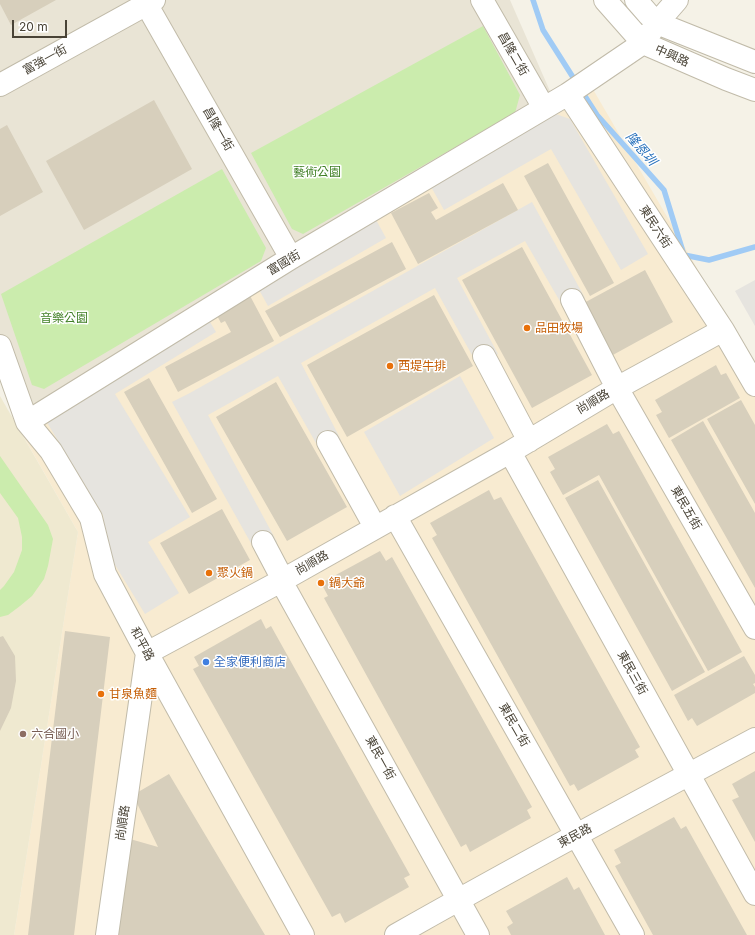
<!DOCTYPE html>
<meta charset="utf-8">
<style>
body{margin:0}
#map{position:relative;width:755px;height:935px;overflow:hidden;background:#f5f2e7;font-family:Inter,sans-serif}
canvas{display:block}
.scale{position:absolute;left:12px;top:20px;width:55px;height:18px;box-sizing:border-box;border:2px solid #494336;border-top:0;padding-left:5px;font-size:12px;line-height:14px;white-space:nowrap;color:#494336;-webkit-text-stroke:3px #fff;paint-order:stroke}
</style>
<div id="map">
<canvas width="755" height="935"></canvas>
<div class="scale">20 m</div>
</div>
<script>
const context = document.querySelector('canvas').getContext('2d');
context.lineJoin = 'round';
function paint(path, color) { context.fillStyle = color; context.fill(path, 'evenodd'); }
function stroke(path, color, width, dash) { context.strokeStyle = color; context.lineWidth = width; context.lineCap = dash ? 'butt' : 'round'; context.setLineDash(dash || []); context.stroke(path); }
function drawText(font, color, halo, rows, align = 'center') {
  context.font = font + ' Inter,"Noto Sans TC",sans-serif'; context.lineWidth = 3; context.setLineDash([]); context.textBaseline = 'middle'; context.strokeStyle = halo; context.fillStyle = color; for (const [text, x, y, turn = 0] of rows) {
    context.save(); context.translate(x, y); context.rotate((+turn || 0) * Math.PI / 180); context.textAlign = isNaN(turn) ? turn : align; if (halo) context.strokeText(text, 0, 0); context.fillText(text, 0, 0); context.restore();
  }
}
paint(new Path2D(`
 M 0,0 L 510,0 L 553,98 L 29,408 L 0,355 Z`), '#e9e4d5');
paint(new Path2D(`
 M 587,79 L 755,368 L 755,935 L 14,935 L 78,532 L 13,418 Z`), '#f8ebd1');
paint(new Path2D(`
 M 0,396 L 78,532 L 14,935 L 0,935 Z`), '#efe9d0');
paint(new Path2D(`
 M 483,26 L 520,95 L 515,113 L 303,234 L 292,229 L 251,153 Z
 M 222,169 L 266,248 L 261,261 L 44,389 L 32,385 L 1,294 Z
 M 0,456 L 48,525 L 53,539 L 48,566 L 44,579 L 32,596 L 20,606 L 8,615 L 0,617 L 0,590 L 4,586 L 14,572 L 22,550 L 22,537 L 18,518 L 0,493 Z`), '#cbecad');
paint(new Path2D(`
 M 550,112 L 570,119 L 648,254 L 621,270 L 551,149 L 444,210 L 429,183 Z
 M 532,202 L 585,298 L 565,310 L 525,241 L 457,278 L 498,354 L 478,366 L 435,288 L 301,363 L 341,440 L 321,452 L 278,376 L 208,415 L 277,542 L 257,554 L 172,402 L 188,394 Z
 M 375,218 L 386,238 L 268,306 L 257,286 Z
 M 755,280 L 755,326 L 735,291 Z
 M 207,317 L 216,332 L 115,394 L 190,517 L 148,542 L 179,593 L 145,614 L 109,555 L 103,515 L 43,416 Z
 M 460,376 L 494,438 L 400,496 L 364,432 Z`), '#e6e4df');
stroke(new Path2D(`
 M 533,0 L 543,30 L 576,82
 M 581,90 L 597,115 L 664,190 L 684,255 L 709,260 L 755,247`), '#a0cbf5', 5.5);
paint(new Path2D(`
 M 0,0 L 56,0 L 11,25 L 0,4 Z
 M 154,100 L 192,169 L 84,230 L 46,161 Z
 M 7,125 L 43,192 L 0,216 L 0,129 Z
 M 548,163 L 614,283 L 590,296 L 524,176 Z
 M 503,183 L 518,210 L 418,264 L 391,213 L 429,193 L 438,208 L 431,212 L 436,220 Z
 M 392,242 L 406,269 L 280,337 L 265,311 Z
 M 522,247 L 592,375 L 532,408 L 462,280 Z
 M 645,270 L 673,322 L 611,356 L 582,304 Z
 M 248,292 L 274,341 L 178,392 L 165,367 L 231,332 L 225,321 L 221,323 L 214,310 Z
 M 434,295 L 473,366 L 347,437 L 307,365 Z
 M 716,365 L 721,375 L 726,373 L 740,398 L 669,438 L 656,415 L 662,412 L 655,400 Z
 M 149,378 L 217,499 L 192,513 L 124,392 Z
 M 276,382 L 347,507 L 287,541 L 216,417 Z
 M 741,400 L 755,425 L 755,504 L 707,419 Z
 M 703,421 L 755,513 L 755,588 L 671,440 Z
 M 607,424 L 613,434 L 619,431 L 742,652 L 708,671 L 599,475 L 563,495 L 550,472 L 555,469 L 548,457 Z
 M 598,480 L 705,672 L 672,691 L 565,498 Z
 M 489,490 L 494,500 L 501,497 L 640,747 L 635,750 L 639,757 L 578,791 L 574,784 L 570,786 L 432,538 L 437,535 L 430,523 Z
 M 222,509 L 250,560 L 189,594 L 160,543 Z
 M 380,551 L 386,561 L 392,557 L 532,807 L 527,810 L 531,818 L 470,852 L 466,844 L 461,847 L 324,598 L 328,596 L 321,583 Z
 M 261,619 L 266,629 L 271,626 L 410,875 L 404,878 L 409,887 L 345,923 L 340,913 L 332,917 L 193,669 L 199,666 L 194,657 Z
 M 65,631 L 110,637 L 84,854 L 74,935 L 28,935 Z
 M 3,636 L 15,656 L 16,681 L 11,708 L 0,731 L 0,637 Z
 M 744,656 L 755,675 L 755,683 L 753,684 L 755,687 L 755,693 L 697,726 L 692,718 L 688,721 L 674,695 Z
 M 755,771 L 755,842 L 732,800 L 739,797 L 732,784 Z
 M 169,774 L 265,935 L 116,935 L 130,839 L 158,847 L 133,795 Z
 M 674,817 L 681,829 L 686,826 L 747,935 L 653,935 L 615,866 L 621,863 L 614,850 Z
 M 567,877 L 574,890 L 579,887 L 605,935 L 511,935 L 507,927 L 513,923 L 506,911 Z`), '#d7cfbc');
const minor = new Path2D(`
 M 144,0 L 291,258
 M 482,0 L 544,108
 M 605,0 L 643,43 L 726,79 L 755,90
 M 636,0 L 649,15 L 657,23 L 755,62
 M 0,85 L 154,0
 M 568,94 L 643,43 L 657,23 L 677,0
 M 572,300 L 617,388 L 755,628
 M 0,346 L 27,422 L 51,451 L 91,518 L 105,574 L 147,653 L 303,935
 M 484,356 L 529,441
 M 27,422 L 291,258 L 568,94 L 723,330 L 755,385
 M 328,442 L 375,527
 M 510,452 L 755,894
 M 395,516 L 633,935
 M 263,542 L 283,580
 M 281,581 L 478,935
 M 147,653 L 281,581 L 510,452 L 617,388 L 723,330
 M 107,935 L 147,653
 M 396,935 C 514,868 635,803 755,739`);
stroke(minor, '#c1bba9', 24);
stroke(minor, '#fff', 22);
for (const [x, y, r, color] of [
 [527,328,4,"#e8710a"],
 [390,366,4,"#e8710a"],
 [209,573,4,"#e8710a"],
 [321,583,4,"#e8710a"],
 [206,662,4,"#3f7fe0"],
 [101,694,4,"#e8710a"],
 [23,734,4,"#8d6e63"]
]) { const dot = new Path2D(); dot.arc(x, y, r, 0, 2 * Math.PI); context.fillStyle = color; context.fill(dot); stroke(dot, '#fff', 1.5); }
drawText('12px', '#494336', '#fff', [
 ["昌隆二街",513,54,60],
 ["中興路",672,56,24],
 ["富強一街",45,60,-29],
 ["昌隆一街",218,129,60],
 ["東民六街",655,227,57],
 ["富國街",284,263,-31],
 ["尚順路",593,402,-31],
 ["東民五街",686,508,60],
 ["尚順路",312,563,-30],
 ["和平路",142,644,62],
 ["東民三街",632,673,61],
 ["東民二街",514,725,60],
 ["東民一街",380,758,61],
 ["尚順路",123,823,-82],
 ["東民路",575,836,-28]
]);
drawText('12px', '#3f7f24', '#fff', [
 ["藝術公園",317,172],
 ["音樂公園",64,318]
]);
drawText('12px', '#c56008', '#fff', [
 ["品田牧場",535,328],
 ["西堤牛排",398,366],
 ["聚火鍋",217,573],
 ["鍋大爺",329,583],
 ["甘泉魚麵",109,694]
], 'left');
drawText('12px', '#366cbe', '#fff', [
 ["全家便利商店",214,662]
], 'left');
drawText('12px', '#785e54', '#fff', [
 ["六合國小",31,734]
], 'left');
drawText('italic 13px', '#2771bc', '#fff', [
 ["隆恩圳",641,149,49]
]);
</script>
